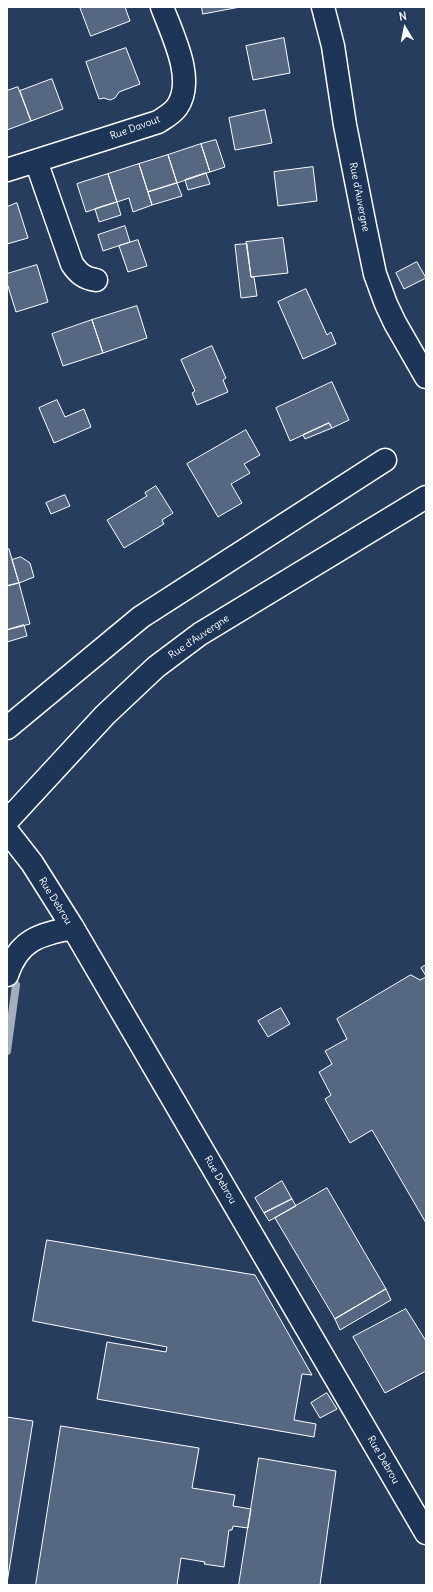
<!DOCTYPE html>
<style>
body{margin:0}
#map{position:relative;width:433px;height:1592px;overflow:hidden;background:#263d5e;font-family:Delius,sans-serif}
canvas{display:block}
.frame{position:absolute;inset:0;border:8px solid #fff;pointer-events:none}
.north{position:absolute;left:385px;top:8px;width:40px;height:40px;-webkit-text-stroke:3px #1d3557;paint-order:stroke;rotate:350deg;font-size:11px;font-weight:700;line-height:16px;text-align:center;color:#fff}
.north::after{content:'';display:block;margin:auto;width:14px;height:18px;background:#fff;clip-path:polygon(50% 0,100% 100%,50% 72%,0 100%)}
</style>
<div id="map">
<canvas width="433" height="1592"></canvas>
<div class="frame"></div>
<div class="north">N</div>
</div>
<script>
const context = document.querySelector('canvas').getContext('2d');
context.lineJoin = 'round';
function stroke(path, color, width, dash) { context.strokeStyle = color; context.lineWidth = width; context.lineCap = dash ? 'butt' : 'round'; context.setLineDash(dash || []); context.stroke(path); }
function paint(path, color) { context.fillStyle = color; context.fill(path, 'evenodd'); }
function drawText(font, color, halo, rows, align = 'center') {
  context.font = font + ' Delius,sans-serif'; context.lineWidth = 3; context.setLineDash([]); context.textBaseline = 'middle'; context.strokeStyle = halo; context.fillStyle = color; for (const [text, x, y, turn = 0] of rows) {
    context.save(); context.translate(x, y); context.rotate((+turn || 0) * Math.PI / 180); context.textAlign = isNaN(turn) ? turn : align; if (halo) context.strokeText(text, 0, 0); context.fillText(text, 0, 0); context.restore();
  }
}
stroke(new Path2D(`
 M 7,1051 L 16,985`), '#a4aebb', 8);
const building = new Path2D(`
 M 80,7 L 125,7 L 130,21 L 91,36 Z
 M 202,7 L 240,7 L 203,14 Z
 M 284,38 L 290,73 L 253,80 L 246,46 Z
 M 126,48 L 140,84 L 119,92 L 115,98 L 110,100 L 104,98 L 99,99 L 86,62 Z
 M 52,79 L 63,109 L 31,121 L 20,91 Z
 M 18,87 L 31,121 L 7,130 L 7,91 Z
 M 265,110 L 272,143 L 235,150 L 229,118 Z
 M 216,140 L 225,167 L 210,172 L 201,144 Z
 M 201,144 L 210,172 L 177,183 L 168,155 Z
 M 168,155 L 177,183 L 148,192 L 139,164 Z
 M 139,164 L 152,205 L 133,212 L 129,198 L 117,202 L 108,174 Z
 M 313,167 L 317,201 L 278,206 L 274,172 Z
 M 206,173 L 210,184 L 188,190 L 185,180 Z
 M 108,174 L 117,202 L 86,212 L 77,184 Z
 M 177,183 L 182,196 L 152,205 L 148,192 Z
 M 117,202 L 121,215 L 99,222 L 95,209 Z
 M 17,203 L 28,238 L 7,244 L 7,207 Z
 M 125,226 L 130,242 L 103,251 L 98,235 Z
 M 283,238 L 288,273 L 251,277 L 246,242 Z
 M 138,240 L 147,266 L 128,272 L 119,246 Z
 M 247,244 L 251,277 L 254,277 L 257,296 L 241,298 L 235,245 Z
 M 417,262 L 426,278 L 404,289 L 396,273 Z
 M 37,265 L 48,302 L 16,312 L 7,283 L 7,274 Z
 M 306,289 L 327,335 L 331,332 L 336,344 L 303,359 L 278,302 Z
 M 137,306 L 147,338 L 103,353 L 92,320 Z
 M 92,320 L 103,353 L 63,366 L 52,334 Z
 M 212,346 L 226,378 L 223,380 L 228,392 L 197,405 L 192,393 L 195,391 L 181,360 Z
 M 332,382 L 349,420 L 332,428 L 329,423 L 290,441 L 276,408 Z
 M 57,400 L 65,417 L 84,409 L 91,427 L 54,443 L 39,408 Z
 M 329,423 L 332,428 L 305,439 L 303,435 Z
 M 246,430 L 260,455 L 244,464 L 250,473 L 231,484 L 242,503 L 218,517 L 187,464 Z
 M 156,486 L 173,513 L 162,520 L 164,524 L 124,548 L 107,520 L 147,496 L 145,493 Z
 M 65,495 L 70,506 L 51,514 L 46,503 Z
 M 9,549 L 19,583 L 7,586 L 7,550 Z
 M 21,557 L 30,563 L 34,577 L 19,583 L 12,560 Z
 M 19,583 L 30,624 L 7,630 L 7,586 Z
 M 24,625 L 27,636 L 7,642 L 7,630 Z
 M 426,965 L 426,976 L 421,968 Z
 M 411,975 L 420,980 L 426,977 L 426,1223 L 372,1130 L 350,1143 L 325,1099 L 331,1095 L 319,1072 L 332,1064 L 325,1051 L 347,1039 L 337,1019 Z
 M 281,1008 L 290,1024 L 268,1037 L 258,1021 Z
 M 282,1181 L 292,1199 L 264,1213 L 255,1198 Z
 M 327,1188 L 386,1289 L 335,1319 L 275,1218 Z
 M 292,1199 L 296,1206 L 269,1221 L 264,1213 Z
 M 47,1240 L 255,1275 L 312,1375 L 302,1374 L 294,1420 L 316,1424 L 314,1437 L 97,1399 L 107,1342 L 166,1352 L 167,1347 L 33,1321 Z
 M 386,1289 L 391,1300 L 340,1330 L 335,1319 Z
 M 406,1309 L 426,1341 L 426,1371 L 385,1393 L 353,1337 Z
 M 327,1393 L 337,1409 L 320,1418 L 311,1403 Z
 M 7,1417 L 33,1421 L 7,1583 Z
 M 61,1426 L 199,1448 L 192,1488 L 235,1495 L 233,1506 L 251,1509 L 248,1528 L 233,1526 L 232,1530 L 229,1530 L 224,1567 L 204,1564 L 205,1562 L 181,1558 L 177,1585 L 36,1585 Z
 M 259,1458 L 336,1471 L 320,1585 L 239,1585 Z`);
paint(building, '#556781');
stroke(building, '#fff', 1);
const minor = new Path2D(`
 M 323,7 L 333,46 L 345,125 L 365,226 L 375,274 L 386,304 L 395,323 L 426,377
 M 36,161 L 72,264 C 79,274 84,278 96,280
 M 7,170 L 158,122 C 164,118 172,114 177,107 C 196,80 172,34 162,7
 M 7,728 L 141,617 L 385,460
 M 7,821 L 105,715 L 156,667 L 200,634 L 426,497
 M 7,831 L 32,863 L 73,928 L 426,1533
 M 7,975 C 19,939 39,935 73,928`);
stroke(minor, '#fff', 25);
stroke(minor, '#1d3557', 22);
drawText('10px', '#fff', '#1d3557', [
 ["Rue Davout",135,128,-20],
 ["Rue d'Auvergne",359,197,79],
 ["Rue d'Auvergne",199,637,-34],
 ["Rue Debrou",55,901,58],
 ["Rue Debrou",220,1180,60],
 ["Rue Debrou",383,1460,60]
]);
</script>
